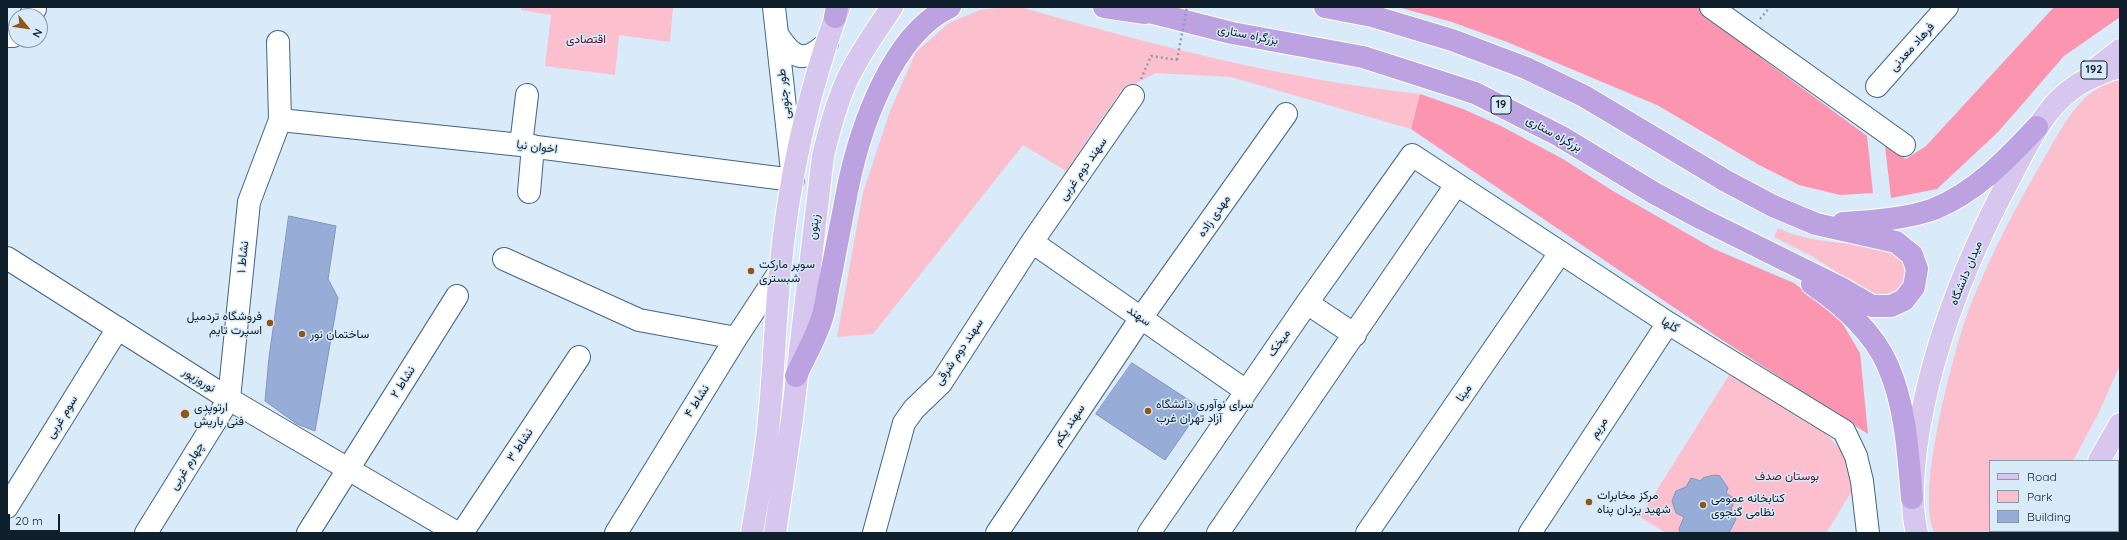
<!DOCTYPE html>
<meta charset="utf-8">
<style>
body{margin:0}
#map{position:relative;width:2127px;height:540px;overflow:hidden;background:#d9eaf9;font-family:Quicksand,sans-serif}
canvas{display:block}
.frame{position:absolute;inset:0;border:8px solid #0f1f2b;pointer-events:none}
.legend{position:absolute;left:1989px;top:460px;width:130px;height:72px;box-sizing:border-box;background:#d9eaf9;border:1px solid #8899a7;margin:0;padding:5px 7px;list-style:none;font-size:12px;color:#0f1f2b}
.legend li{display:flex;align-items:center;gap:8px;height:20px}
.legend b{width:20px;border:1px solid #8899a7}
.north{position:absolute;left:8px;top:8px;width:40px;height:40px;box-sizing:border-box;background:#d9eaf9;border:1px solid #8899a7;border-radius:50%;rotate:119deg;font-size:11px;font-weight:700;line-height:16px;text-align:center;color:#0f1f2b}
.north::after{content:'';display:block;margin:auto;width:14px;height:18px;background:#915613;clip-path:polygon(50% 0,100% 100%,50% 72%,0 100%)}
.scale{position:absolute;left:8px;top:514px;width:52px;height:18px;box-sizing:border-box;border:2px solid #0f1f2b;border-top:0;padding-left:5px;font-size:12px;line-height:14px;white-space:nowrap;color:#0f1f2b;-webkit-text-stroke:3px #d9eaf9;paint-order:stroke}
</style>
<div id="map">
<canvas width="2127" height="540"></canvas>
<div class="frame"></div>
<ul class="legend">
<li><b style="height:5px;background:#d7c7ee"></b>Road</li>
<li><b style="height:11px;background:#fcbfcd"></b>Park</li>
<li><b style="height:11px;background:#97add7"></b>Building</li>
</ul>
<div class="north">N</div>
<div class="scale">20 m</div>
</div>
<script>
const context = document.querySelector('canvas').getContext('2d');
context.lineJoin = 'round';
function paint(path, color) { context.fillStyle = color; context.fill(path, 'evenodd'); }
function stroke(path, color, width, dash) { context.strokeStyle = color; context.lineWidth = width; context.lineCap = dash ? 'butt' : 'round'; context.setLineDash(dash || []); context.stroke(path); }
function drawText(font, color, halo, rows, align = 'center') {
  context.font = font + ' Quicksand,Vazirmatn,sans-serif'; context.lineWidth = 3; context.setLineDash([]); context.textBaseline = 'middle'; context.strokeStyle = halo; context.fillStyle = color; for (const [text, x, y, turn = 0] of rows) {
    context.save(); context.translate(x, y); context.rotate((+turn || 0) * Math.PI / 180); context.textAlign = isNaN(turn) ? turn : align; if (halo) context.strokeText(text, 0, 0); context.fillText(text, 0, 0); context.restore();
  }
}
paint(new Path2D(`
 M 521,7 L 673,7 L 670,42 L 619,35 L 615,75 L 545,66 L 551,15 L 521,10 Z
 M 1006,7 L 1020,7 C 1152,45 1284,79 1420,94 L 1411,129 L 1231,77 L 1156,73 L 1121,91 L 1066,171 L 1023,145 L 873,334 L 837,337 L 863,193 L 890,111 L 916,52 L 949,23 L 980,10 Z
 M 2120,80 L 2120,365 L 2099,412 L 2073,461 L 1990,461 L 1990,531 L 2029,531 L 2028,533 L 1935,533 C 1914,498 1954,349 1969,309 C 1990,255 2017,205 2046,155 C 2057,136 2068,115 2083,100 C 2093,90 2107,82 2120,80 Z
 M 1778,228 C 1815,246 1857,241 1895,251 C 1910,273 1912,274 1894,296 L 1874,297 L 1812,256 L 1774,237 Z
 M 1731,372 L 1813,420 L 1847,456 L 1852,491 L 1826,533 L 1726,533 L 1730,531 L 1736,519 L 1731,509 L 1735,499 L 1726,493 L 1728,488 L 1721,476 L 1715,475 L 1703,478 L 1701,481 L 1692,478 L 1686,487 L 1676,491 L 1672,501 L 1676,513 L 1684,517 L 1679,529 L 1680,533 L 1666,533 L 1640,517 Z`), '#fcbfcd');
paint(new Path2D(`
 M 1398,7 L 1702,7 L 1764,60 L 1867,136 L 1873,193 L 1840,195 L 1799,185 L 1759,165 L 1657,105 L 1507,42 L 1452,22 Z
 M 2054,7 L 2120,7 L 2120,17 L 2064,56 L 1998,132 L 1937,189 L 1891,198 L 1885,146 L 1906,159 L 1926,146 Z
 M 1420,94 L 1463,109 L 1501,126 L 1563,159 L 1613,191 L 1714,249 L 1794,283 L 1838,316 L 1860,353 L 1868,434 L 1716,336 L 1411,129 Z`), '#fc95b0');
const building = new Path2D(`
 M 289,216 L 336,226 L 328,279 L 338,298 L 315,431 L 297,424 L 265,401 L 269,358 Z
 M 1132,363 L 1201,408 L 1165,460 L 1096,414 Z
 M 1715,475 L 1720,476 L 1728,488 L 1726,493 L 1735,499 L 1731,509 L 1736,519 L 1730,531 L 1726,533 L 1680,533 L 1679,529 L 1684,517 L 1676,513 L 1672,501 L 1676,491 L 1686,487 L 1691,478 L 1701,481 L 1703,478 Z`);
paint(building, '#97add7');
stroke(building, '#7f95be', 1);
const minor = new Path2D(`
 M 1711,7 L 1904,145
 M 30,16 L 35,9
 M 777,34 C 793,59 804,64 827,43
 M 7,36 L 13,36 L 16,33
 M 1877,86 L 1947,7
 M 280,120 L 521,145 L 793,180 L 774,7
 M 521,145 L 527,95
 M 529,192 L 533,146
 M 1032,242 L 1246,391
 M 7,258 L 229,399 L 457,533
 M 504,259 L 639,320 L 736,338
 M 1307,303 L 1355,335
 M 7,507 L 118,328
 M 146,533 L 229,399 L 249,202 L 280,120 L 278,42
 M 308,533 L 457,296
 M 462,533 L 579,357
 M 616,533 L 736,338 L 780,271
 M 874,533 L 904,423 L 914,409 L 941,383 L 1032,242 L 1133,96
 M 997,533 L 1141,318 L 1286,114
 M 1149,533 L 1307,303 L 1412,155 L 1668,323 L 1844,431 L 1856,456 L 1862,481 L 1868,533
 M 1218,533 L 1456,185
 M 1367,533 L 1560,253
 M 1530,533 L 1668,323`);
const major = new Path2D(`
 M 2093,71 L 2120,50
 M 2099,461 L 2120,424
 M 2118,527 L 2120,524
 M 752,533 C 758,495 766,457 769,419 C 774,370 775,321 780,272 C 788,182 808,92 839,7
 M 775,533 L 792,419 L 823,156 C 829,131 836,104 847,80 C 859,54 876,31 892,7
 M 1917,533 C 1910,505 1913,477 1916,449 C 1929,354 1965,262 2010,178 C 2032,136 2051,91 2100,74 C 2106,71 2113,68 2120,68
 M 2052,533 L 2053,531`);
const highway = new Path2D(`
 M 1104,7 L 1145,13
 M 1130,7 L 1232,33 L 1363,57 L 1475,93 L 1560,136 L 1654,193 L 1702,219 L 1841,288 L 1872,306 L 1891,306 L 1904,300 L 1914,287 L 1917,269 L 1912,255 L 1896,242 L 1816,224 L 1773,206 L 1726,181 L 1584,96 L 1526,68 L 1452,40 L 1372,16 L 1325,7
 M 835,17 L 837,7
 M 1843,223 C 1870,222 1910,218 1934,209 C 1976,192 2007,159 2037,127
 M 1812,284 C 1842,304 1874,333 1888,366 C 1906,407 1908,454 1912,498
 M 796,376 C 804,358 816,338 822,318 C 826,306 827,292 830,280 C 836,249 842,218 848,187 C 860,128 892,34 950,7`);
stroke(minor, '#406785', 24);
stroke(major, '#fff', 24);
stroke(highway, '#fff', 24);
stroke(new Path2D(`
 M 1760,19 L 1770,7
 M 1141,79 L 1151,56 L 1177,60`), '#8e9fad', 2.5, [2, 3]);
stroke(minor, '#fff', 22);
stroke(major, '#d7c7ee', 22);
stroke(highway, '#bda2e2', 22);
stroke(new Path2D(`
 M 1177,60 L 1187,7`), '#8e9fad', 2.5, [2, 3]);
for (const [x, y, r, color] of [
 [751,271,4,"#915613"],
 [270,323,4,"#915613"],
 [302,334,4,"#915613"],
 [1148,411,4,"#915613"],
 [185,414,5,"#915613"],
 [1589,502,4,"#915613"],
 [1703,505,4,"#915613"]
]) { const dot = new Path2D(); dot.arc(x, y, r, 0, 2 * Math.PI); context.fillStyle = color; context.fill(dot); stroke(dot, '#d9eaf9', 1.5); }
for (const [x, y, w] of [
 [2094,70,26],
 [1501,105,20]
]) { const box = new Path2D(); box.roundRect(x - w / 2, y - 9, w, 18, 3); context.fillStyle = '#d9eaf9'; context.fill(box); stroke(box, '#0f1f2b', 1); }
drawText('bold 11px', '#0f1f2b', null, [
 ["192",2094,70],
 ["19",1501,105]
]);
drawText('12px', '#0f1f2b', '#d9eaf9', [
 ["بزرگراه ستاری",1248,35,11],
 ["فرهاد معدنی",1912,47,-48],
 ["طور جنوبی",784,94,-96],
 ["بزرگراه ستاری",1554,134,29],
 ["اخوان نیا",537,147,7],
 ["سهند دوم غربی",1083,169,-55],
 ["مهدی زاده",1214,216,-55],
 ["زیتون",814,227,-83],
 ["نشاط ۱",243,257,-84],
 ["میدان دانشگاه",1966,273,-68],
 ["سهند",1139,316,35],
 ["گلها",1670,325,32],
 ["میخک",1279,343,-55],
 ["سهند دوم شرقی",959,352,-56],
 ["نوروزپور",199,380,32],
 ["نشاط ۲",403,382,-58],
 ["مینا",1464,393,-55],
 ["نشاط ۴",697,401,-58],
 ["سوم غربی",62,417,-58],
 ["سهند يكم",1069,425,-56],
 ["مریم",1599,428,-57],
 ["نشاط ۳",520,445,-56],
 ["چهارم غربی",187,466,-58]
]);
drawText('12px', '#5c0c2c', '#d9eaf9', [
 ["اقتصادی",586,39],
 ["بوستان صدف",1787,476]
]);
drawText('12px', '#0f1f2b', '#d9eaf9', [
 ["سوپر مارکت",759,264],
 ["شبستری",759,278],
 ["فروشگاه تردمیل",262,316,"right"],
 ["اسپرت تایم",262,330,"right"],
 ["ساختمان نور",310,334],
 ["سرای نوآوری دانشگاه",1156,404],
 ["آزاد تهران غرب",1156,418],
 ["ارتوپدی",194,407],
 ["فنی باریش",194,421],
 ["مرکز مخابرات",1597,495],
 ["شهید یزدان پناه",1597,509],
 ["کتابخانه عمومی",1711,498],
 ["نظامی گنجوی",1711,512]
], 'left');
</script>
